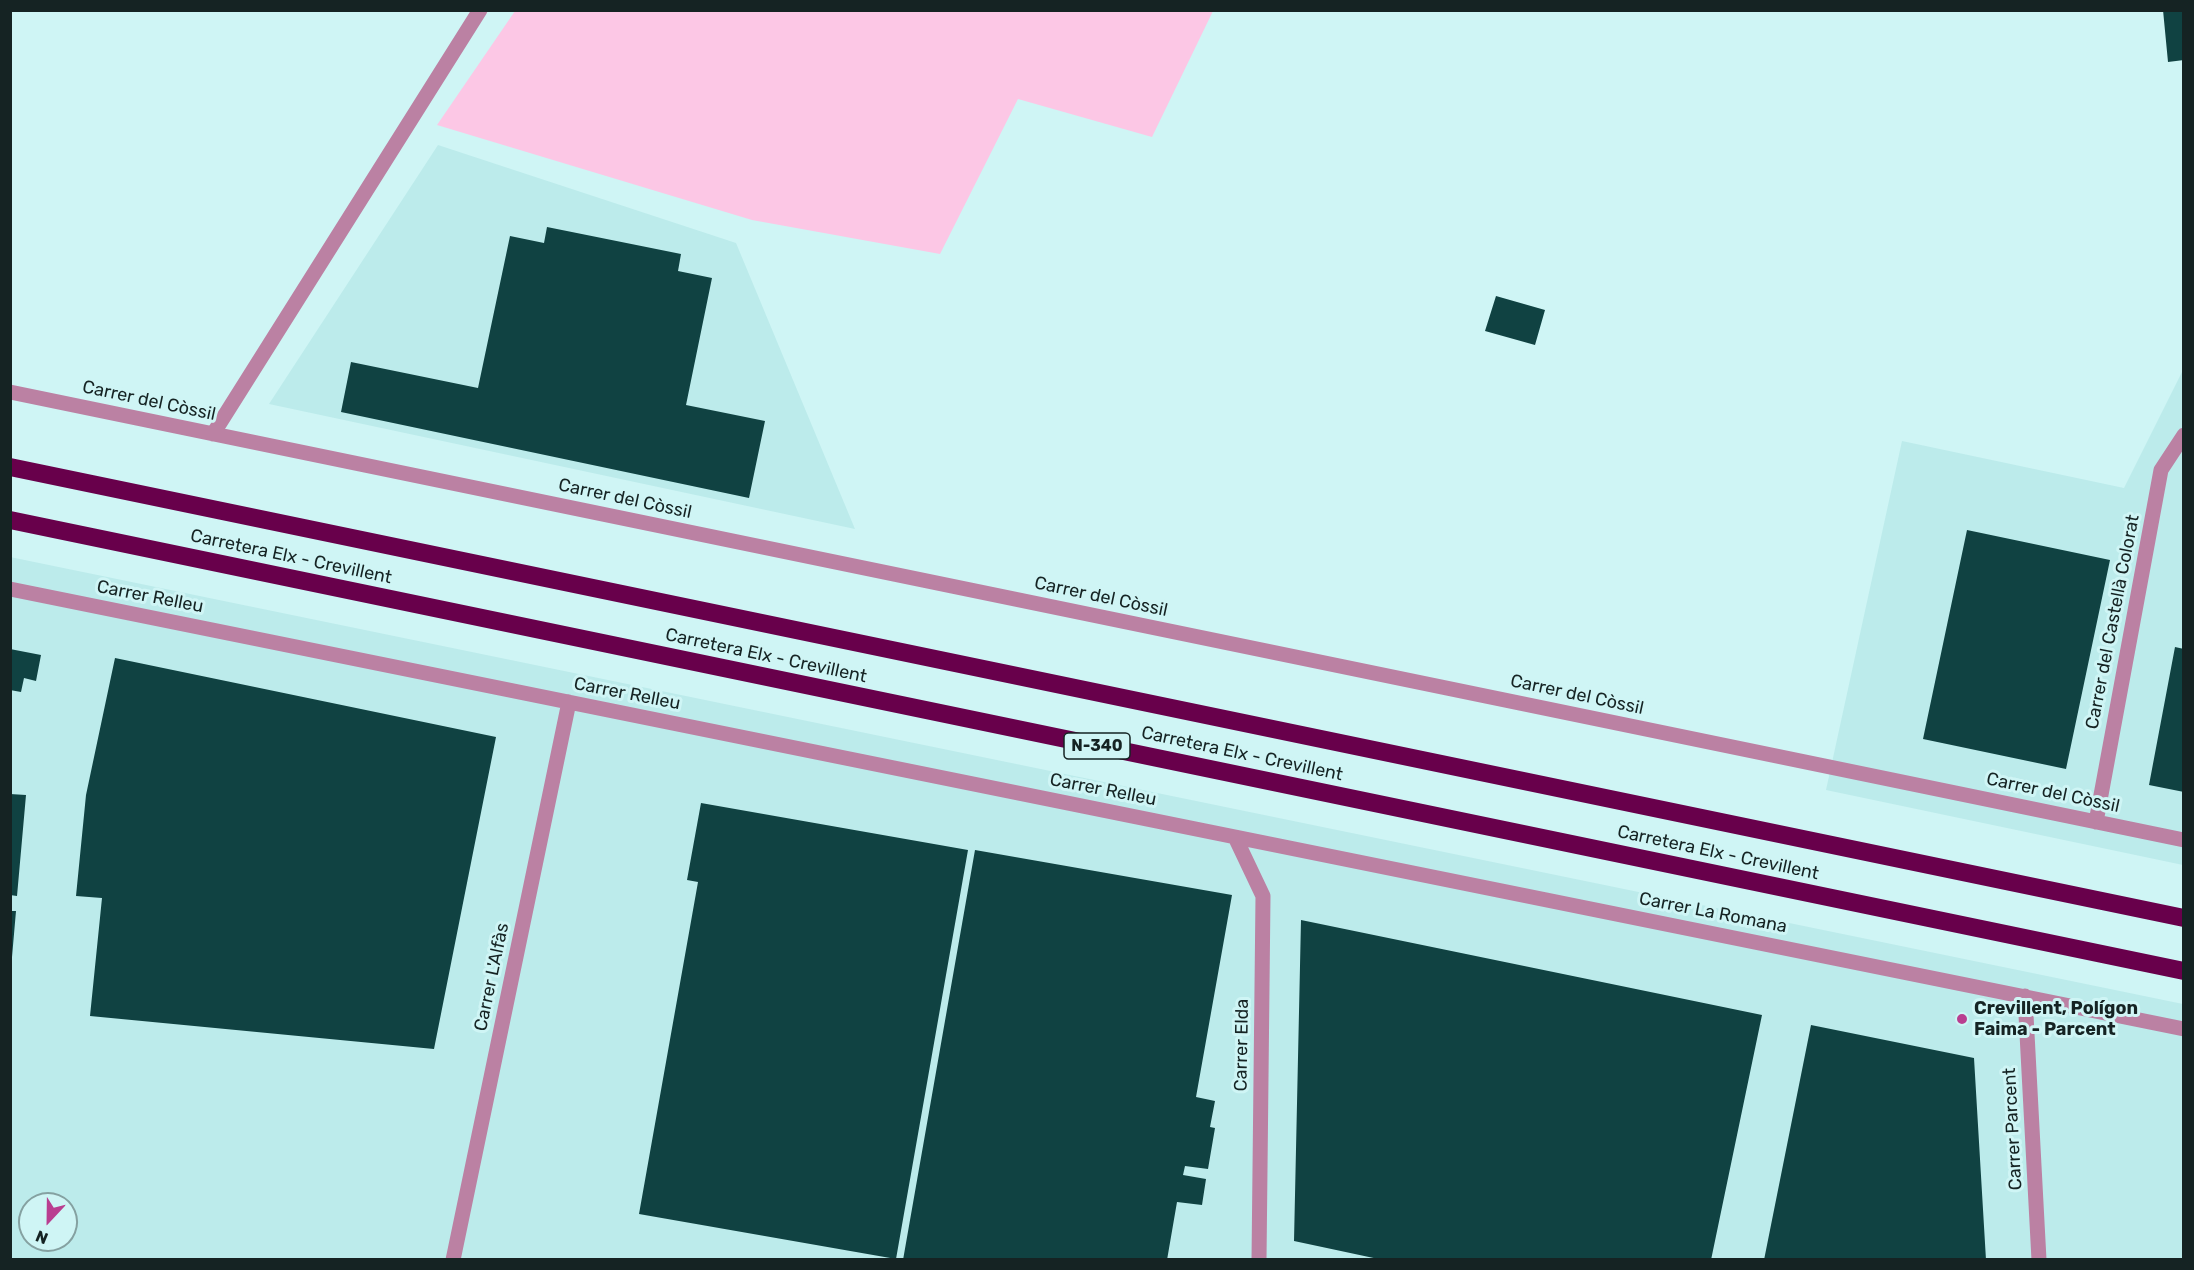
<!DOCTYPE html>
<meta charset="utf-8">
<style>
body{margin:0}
#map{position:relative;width:2194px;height:1270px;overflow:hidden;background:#cff5f5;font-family:Rubik,sans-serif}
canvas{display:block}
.frame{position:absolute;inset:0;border:12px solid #152323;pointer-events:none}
.north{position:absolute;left:18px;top:1192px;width:60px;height:60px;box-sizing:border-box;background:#cff5f5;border:2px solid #85a1a1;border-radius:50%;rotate:202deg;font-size:16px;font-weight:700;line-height:24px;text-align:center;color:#152323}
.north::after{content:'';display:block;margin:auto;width:21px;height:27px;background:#b93e90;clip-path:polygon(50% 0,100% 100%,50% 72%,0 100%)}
</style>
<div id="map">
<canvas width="2194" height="1270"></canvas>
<div class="frame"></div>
<div class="north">N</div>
</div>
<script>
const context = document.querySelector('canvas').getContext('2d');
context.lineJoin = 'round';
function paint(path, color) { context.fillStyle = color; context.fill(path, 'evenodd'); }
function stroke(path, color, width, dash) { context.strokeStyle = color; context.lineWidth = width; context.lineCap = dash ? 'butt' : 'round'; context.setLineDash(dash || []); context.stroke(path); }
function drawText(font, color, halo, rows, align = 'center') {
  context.font = font + ' Rubik,sans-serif'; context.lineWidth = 6; context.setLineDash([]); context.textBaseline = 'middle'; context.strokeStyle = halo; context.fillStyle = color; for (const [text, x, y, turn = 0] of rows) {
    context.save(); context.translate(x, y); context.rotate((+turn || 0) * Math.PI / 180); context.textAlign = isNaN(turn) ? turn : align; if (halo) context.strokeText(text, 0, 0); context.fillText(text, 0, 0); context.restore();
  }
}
paint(new Path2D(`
 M 438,145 L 736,243 L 855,529 L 269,404 Z
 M 2183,370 L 2183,865 L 1826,790 L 1902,441 L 2124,488 Z
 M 10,557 L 2183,1004 L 2183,1259 L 11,1259 ZM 30,1204 L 66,1204 L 66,1240 L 30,1240 Z`), '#bcebeb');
paint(new Path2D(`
 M 515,11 L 515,10 L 1213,11 L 1152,137 L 1018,99 L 940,254 L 752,220 L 437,125 Z`), '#fcc7e5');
paint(new Path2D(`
 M 2163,10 L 2184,10 L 2184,60 L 2168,62 Z
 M 547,227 L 681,254 L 678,271 L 712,278 L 686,405 L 765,421 L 749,498 L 341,412 L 351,362 L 478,388 L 510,236 L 544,243 Z
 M 1496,296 L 1545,310 L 1535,345 L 1485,331 Z
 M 1967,530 L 2110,560 L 2066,769 L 1923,739 Z
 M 2175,647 L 2184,649 L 2184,792 L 2149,785 Z
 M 10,649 L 41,655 L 36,681 L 24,678 L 21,692 L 10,690 Z
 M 115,658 L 496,737 L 434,1049 L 90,1016 L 102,898 L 76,896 L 86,795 Z
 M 10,794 L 26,795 L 17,896 L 10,895 Z
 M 701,803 L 968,850 L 896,1259 L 639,1214 L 698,882 L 687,880 Z
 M 975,850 L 1232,895 L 1196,1097 L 1215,1101 L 1210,1127 L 1215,1128 L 1208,1169 L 1185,1166 L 1183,1175 L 1206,1179 L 1202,1205 L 1177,1202 L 1167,1260 L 903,1260 Z
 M 10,911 L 16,911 L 12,957 L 10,957 Z
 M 1301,920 L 1762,1015 L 1711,1260 L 1383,1260 L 1294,1241 Z
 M 1811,1025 L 1974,1058 L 1986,1260 L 1764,1260 Z`), '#104242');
stroke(new Path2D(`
 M 10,392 L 2184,840
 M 213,434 L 480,10
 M 10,589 L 2184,1029
 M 2096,822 L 2161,470 L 2184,435
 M 1235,837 L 1263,896 L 1259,1260
 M 2025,996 L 2039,1260
 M 453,1260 L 569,702`), '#bb81a3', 15);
stroke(new Path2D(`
 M 10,467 L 2184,918
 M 10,520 L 2184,971`), '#68004b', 18);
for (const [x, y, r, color] of [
 [1962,1019,6,"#b93e90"]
]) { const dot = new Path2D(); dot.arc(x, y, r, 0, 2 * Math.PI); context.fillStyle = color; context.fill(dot); stroke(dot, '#cff5f5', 2); }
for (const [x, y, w] of [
 [1097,746,66]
]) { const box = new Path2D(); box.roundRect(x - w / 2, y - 13, w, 26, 4.5); context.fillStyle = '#cff5f5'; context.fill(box); stroke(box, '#152323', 1.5); }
drawText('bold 16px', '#152323', null, [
 ["N-340",1097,746]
]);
drawText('18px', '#152323', '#cff5f5', [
 ["Carrer del Còssil",149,401,12],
 ["Carrer del Còssil",625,499,12],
 ["Carretera Elx - Crevillent",291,557,12],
 ["Carrer Relleu",150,597,11],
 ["Carrer del Còssil",1101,597,12],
 ["Carrer del Castellà Colorat",2113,622,-79],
 ["Carretera Elx - Crevillent",766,656,12],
 ["Carrer Relleu",627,694,11],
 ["Carrer del Còssil",1577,695,12],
 ["Carretera Elx - Crevillent",1242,754,12],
 ["Carrer Relleu",1103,790,11],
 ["Carrer del Còssil",2053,793,12],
 ["Carretera Elx - Crevillent",1718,853,12],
 ["Carrer La Romana",1713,913,11],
 ["Carrer L'Alfàs",492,977,-78],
 ["Carrer Elda",1242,1045,-89],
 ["Carrer Parcent",2013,1129,-93]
]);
drawText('bold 18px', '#152323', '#cff5f5', [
 ["Crevillent, Polígon",1974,1009],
 ["Faima - Parcent",1974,1030]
], 'left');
</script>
